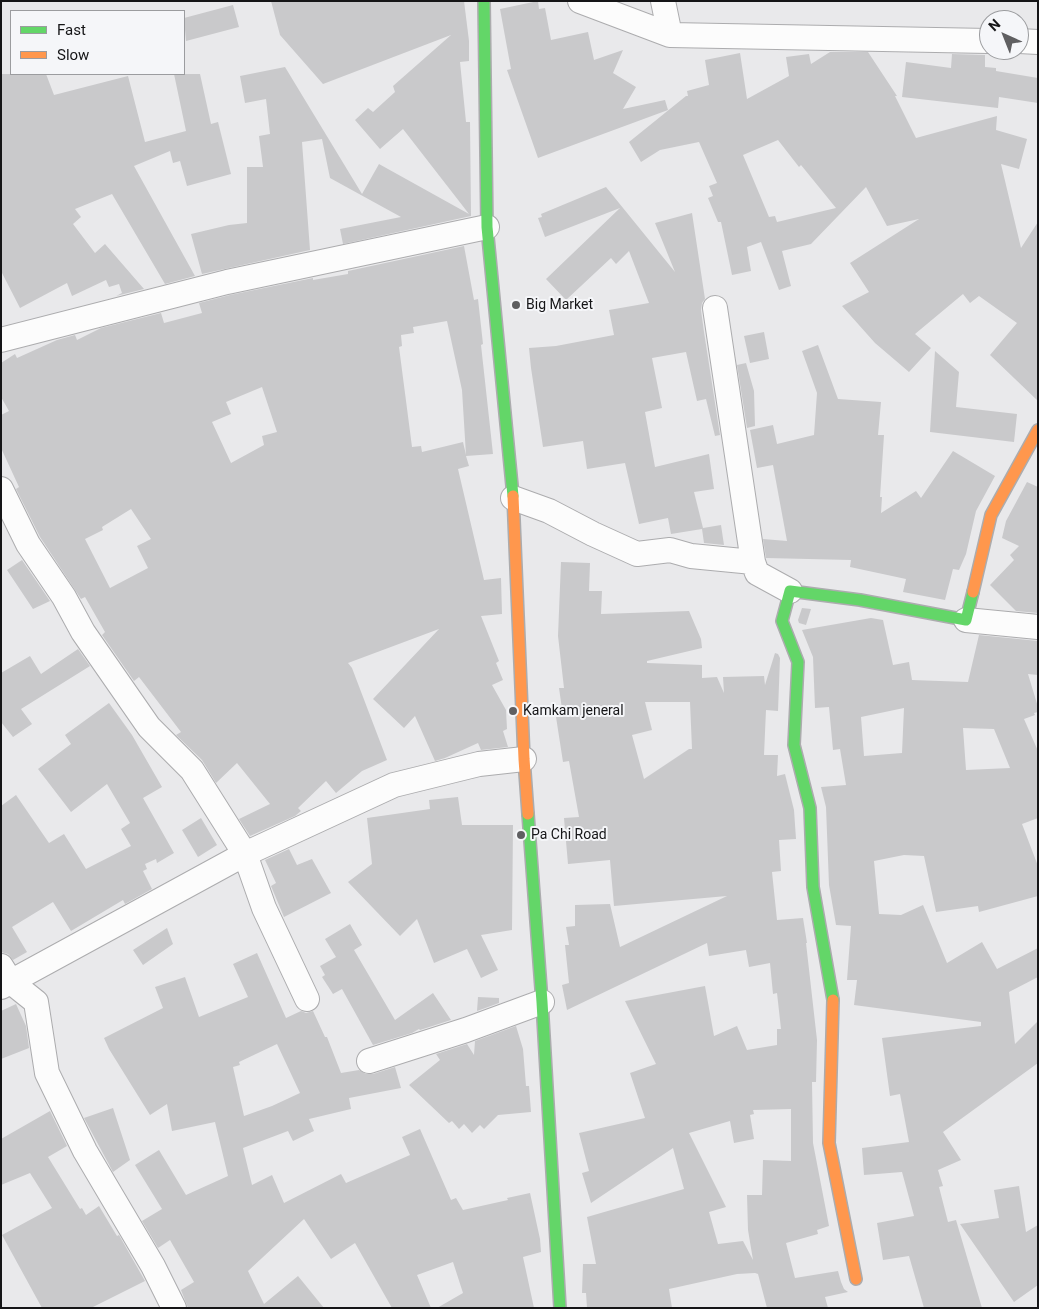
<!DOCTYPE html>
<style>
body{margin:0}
#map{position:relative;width:1039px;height:1309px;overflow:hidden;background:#e9e9eb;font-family:Roboto,sans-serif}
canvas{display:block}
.frame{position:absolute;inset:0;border:2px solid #151517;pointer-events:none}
.legend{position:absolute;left:10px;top:10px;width:175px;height:65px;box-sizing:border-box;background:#f5f6f9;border:1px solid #9b9c9f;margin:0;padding:6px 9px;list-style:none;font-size:15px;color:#151517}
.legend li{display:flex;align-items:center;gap:10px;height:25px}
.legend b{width:25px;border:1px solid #9b9c9f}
.north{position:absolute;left:979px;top:10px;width:50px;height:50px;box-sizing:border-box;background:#f5f6f9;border:1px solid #9b9c9f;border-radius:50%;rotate:316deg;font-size:14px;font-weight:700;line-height:20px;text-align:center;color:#151517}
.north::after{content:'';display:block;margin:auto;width:18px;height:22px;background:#5f5f61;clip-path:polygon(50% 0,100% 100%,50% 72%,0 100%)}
</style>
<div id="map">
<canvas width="1039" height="1309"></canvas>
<div class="frame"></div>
<ul class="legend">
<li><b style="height:6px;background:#63d668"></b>Fast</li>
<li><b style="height:6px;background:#ff974d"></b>Slow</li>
</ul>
<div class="north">N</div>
</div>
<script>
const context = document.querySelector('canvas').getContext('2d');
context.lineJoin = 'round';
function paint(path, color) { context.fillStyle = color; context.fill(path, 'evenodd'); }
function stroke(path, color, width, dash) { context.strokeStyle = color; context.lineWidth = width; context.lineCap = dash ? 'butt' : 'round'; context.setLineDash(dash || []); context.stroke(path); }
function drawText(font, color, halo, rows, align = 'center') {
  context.font = font + ' Roboto,sans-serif'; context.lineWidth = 4; context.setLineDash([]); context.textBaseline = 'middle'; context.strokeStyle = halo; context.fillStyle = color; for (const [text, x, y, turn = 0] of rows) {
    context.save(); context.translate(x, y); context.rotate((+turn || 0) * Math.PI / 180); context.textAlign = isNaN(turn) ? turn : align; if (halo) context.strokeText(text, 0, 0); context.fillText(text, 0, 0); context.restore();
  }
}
paint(new Path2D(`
 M 271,1 L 464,1 L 469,41 L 469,61 L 460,62 L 466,122 L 470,122 L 471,216 L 343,244 L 340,229 L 401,217 L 330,178 L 322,139 L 302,142 L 310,250 L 202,274 L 191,234 L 229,225 L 247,223 L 247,167 L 263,167 L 259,136 L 270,134 L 266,99 L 245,103 L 240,76 L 285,67 L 362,194 L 379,164 L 469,214 L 403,129 L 380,149 L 355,120 L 368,108 L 373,112 L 395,92 L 393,86 L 451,35 L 323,84 L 280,35 Z
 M 538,1 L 539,9 L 545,8 L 551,40 L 588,32 L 594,60 L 623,50 L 613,73 L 636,87 L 623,109 L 665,100 L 668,110 L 538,158 L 507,70 L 511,69 L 500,9 Z
 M 233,5 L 239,27 L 186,41 L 184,18 Z
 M 830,52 L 868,52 L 897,96 L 895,96 L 916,138 L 997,116 L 996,130 L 1027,139 L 1019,169 L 1001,164 L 1021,248 L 1038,222 L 1038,401 L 990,355 L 1017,323 L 979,296 L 970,303 L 963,294 L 915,334 L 931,348 L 909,372 L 875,343 L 842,306 L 869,292 L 850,263 L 919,219 L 887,226 L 866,187 L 811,244 L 782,251 L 791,286 L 779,290 L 761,242 L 747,247 L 751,271 L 732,275 L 721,222 L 718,222 L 708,198 L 713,196 L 709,186 L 717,183 L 699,142 L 660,150 L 641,162 L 629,142 L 686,96 L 688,96 L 687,91 L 709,85 L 705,60 L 740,53 L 747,99 L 789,76 L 786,57 L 809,54 L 811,64 ZM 778,140 L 799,167 L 801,165 L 836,208 L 777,222 L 775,216 L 769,217 L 743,155 Z
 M 952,54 L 985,55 L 985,67 L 996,68 L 996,71 L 1038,78 L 1038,103 L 999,97 L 998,108 L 902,97 L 906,62 L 951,68 Z
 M 1,74 L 46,74 L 54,95 L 128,76 L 145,142 L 186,131 L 174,74 L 200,74 L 211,124 L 218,122 L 231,174 L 187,186 L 180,161 L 173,163 L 170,151 L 134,166 L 195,276 L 165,284 L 112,194 L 75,209 L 81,217 L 73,224 L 95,253 L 105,244 L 144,289 L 116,296 L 122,293 L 119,284 L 109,287 L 106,280 L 72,296 L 67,283 L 20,308 L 1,271 Z
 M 606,187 L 675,272 L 655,223 L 692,213 L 705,299 L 702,303 L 701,310 L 704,332 L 720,435 L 715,436 L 706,399 L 697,401 L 686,352 L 652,358 L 662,408 L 645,412 L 655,467 L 709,454 L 714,489 L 694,492 L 703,528 L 721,525 L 724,545 L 704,543 L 702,529 L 671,534 L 668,518 L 639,524 L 625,463 L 587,469 L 583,441 L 543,447 L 531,368 L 529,348 L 556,346 L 614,335 L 609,310 L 649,303 L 629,251 L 616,264 L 611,258 L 566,300 L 546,279 L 620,208 L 545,237 L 538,218 L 542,217 L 541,214 Z
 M 464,246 L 474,300 L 478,299 L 483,344 L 481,345 L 493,454 L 466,456 L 469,466 L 458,469 L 484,580 L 501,578 L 502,614 L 481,616 L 499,661 L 496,663 L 503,680 L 492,685 L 506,710 L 507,729 L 503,731 L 508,747 L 481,750 L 478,743 L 445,758 L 435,761 L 415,716 L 404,728 L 373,699 L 439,629 L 348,663 L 352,668 L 387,760 L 362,771 L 336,793 L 326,781 L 298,808 L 301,811 L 295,816 L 250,836 L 239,819 L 270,804 L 237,763 L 216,783 L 202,760 L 176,735 L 181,732 L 139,677 L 134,681 L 102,635 L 105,632 L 85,597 L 81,599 L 40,537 L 16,489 L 19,487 L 1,448 L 1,415 L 9,411 L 1,397 L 1,363 L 15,354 L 17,358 L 57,340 L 75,335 L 77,340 L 101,328 L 161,313 L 164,323 L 202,313 L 199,303 L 230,295 L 313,278 L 313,280 L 348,274 L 348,271 ZM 447,321 L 462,390 L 466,455 L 463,442 L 422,452 L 421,446 L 412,447 L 399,347 L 402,346 L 401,335 L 414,333 L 413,327 ZM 262,387 L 277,432 L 262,436 L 264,445 L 231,463 L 212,422 L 231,414 L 226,402 ZM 131,509 L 151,539 L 137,546 L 148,568 L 110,588 L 85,539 L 103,530 L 102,527 Z
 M 764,332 L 769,359 L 750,363 L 744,336 Z
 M 818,345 L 838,399 L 881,402 L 878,435 L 884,435 L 880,497 L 882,497 L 881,513 L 916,491 L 921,498 L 953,451 L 995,476 L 976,511 L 966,554 L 959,570 L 953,569 L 945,600 L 903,592 L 906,579 L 850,567 L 851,560 L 766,558 L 763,539 L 787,541 L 773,465 L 757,468 L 750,430 L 773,425 L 777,444 L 814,435 L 817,393 L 802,351 Z
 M 935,351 L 959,372 L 956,407 L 1017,414 L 1014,442 L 930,432 Z
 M 746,363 L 754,391 L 755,426 L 747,428 L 737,365 Z
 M 1027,482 L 1038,487 L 1038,613 L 1016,611 L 990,585 L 1014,560 L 1010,555 L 1019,546 L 1002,538 L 1006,521 Z
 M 22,560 L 50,601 L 33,609 L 7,570 Z
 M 561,562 L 590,563 L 589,591 L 602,591 L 601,614 L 689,611 L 701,639 L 702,648 L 647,661 L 647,663 L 702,665 L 702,678 L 717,677 L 724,693 L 723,677 L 764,676 L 765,685 L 775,653 L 778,654 L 780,658 L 778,711 L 766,710 L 764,755 L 778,755 L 777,776 L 785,774 L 794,810 L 796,839 L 779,840 L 781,871 L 772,872 L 777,920 L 803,918 L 807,943 L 806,943 L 817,1040 L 816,1082 L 812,1082 L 813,1143 L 829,1226 L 817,1230 L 818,1234 L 786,1243 L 795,1278 L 838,1271 L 841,1282 L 844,1289 L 848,1292 L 825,1297 L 828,1308 L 767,1308 L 758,1274 L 755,1273 L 737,1274 L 669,1289 L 672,1308 L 587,1308 L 586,1293 L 582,1293 L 583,1264 L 596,1264 L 587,1217 L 684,1189 L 673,1148 L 591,1203 L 582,1173 L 589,1171 L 579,1133 L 645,1118 L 630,1073 L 656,1064 L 625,1001 L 705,986 L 714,1036 L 737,1026 L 747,1050 L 777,1045 L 777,1029 L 781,1029 L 777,993 L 773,994 L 770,963 L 749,967 L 746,950 L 709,956 L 707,943 L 567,1010 L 562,985 L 569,983 L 565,945 L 569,945 L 566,927 L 575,926 L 575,905 L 610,904 L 620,947 L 727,896 L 614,906 L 610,860 L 568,864 L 564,818 L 579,817 L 569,761 L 563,762 L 556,717 L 563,716 L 559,688 L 564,688 L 558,636 ZM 645,702 L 690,702 L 692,749 L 689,749 L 644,779 L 632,735 L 652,730 ZM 791,1109 L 791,1161 L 763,1160 L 762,1195 L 747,1195 L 748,1230 L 753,1260 L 743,1241 L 718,1244 L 709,1212 L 726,1207 L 689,1133 L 730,1121 L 734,1143 L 754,1139 L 750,1115 L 754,1114 L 753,1110 Z
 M 802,608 L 811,609 L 806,625 L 799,623 L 798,620 Z
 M 871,618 L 883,620 L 893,665 L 909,662 L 912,680 L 968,682 L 979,635 L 1038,641 L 1038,675 L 1028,674 L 1038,707 L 1038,712 L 1034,713 L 1035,715 L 1024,719 L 1038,751 L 1038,818 L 1022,824 L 1038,866 L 1038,896 L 979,912 L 978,906 L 936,912 L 924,856 L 904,855 L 874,861 L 879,914 L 901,915 L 923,905 L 947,963 L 982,942 L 997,969 L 1038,948 L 1038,977 L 1009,992 L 1015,1044 L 1038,1021 L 1038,1063 L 943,1132 L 961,1160 L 938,1170 L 943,1186 L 939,1187 L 948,1222 L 956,1220 L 982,1308 L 924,1308 L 909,1256 L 883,1260 L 877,1223 L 914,1216 L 902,1172 L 864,1175 L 862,1148 L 909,1142 L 900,1094 L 890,1096 L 882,1038 L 981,1026 L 981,1022 L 854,1005 L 857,980 L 847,980 L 851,926 L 836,925 L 829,885 L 826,807 L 821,787 L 846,785 L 840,749 L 833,750 L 829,707 L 815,708 L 813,657 L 802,630 ZM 904,708 L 902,753 L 864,756 L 861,717 ZM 963,728 L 994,729 L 1010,768 L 966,770 Z
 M 78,649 L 90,666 L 21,709 L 32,724 L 13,737 L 1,722 L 1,673 L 30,656 L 41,674 Z
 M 109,703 L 132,735 L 162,787 L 143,798 L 174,853 L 157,863 L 156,859 L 145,864 L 147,869 L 143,871 L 152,889 L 125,904 L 123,900 L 71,931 L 53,902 L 12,927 L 27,952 L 13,960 L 8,954 L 1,952 L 1,806 L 16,795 L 49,843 L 64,834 L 86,869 L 131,846 L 121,829 L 130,823 L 107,784 L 71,812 L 38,769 L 71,744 L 65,735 Z
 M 458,797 L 462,825 L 513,825 L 512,930 L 481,935 L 498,970 L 481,978 L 467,949 L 434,963 L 417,919 L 400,936 L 348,882 L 372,864 L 367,818 L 430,809 L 429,800 Z
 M 201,818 L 217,845 L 198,857 L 182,830 Z
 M 289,849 L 297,865 L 312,859 L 331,893 L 284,917 L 271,886 L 276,883 L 265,860 Z
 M 350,924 L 362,945 L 354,950 L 395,1020 L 433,993 L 451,1020 L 420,1030 L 419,1029 L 412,1033 L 373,1045 L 342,989 L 333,994 L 322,977 L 325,975 L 320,966 L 336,957 L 325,939 Z
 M 167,928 L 173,944 L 143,965 L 133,950 Z
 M 257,953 L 286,1018 L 301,1011 L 306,1013 L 313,1011 L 325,1037 L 327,1037 L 341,1073 L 359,1070 L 366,1074 L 373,1074 L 395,1067 L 401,1088 L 349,1098 L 351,1109 L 309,1119 L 314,1131 L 293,1141 L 288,1131 L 243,1148 L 252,1185 L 272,1175 L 284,1203 L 341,1174 L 346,1183 L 410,1155 L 402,1137 L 420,1129 L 451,1200 L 456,1198 L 463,1210 L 508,1200 L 507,1198 L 530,1193 L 540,1239 L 541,1252 L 523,1257 L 534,1308 L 437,1308 L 463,1293 L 453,1262 L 417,1275 L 431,1308 L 392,1308 L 355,1243 L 331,1259 L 304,1219 L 248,1271 L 264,1304 L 298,1276 L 324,1308 L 188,1308 L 181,1290 L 194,1282 L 170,1240 L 158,1248 L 142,1221 L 162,1209 L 135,1165 L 159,1150 L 186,1195 L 228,1176 L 215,1122 L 172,1131 L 167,1104 L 150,1115 L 109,1049 L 104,1038 L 163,1008 L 155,987 L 185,977 L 199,1017 L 248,997 L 233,964 ZM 277,1044 L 300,1093 L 272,1106 L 244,1116 L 233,1067 L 240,1065 L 239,1062 Z
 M 478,997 L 499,998 L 499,1003 L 477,1011 Z
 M 16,1004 L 26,1026 L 29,1048 L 1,1059 L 1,1011 Z
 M 516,1026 L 523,1049 L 526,1086 L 529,1086 L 531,1112 L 498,1115 L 484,1129 L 480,1125 L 472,1133 L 464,1124 L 459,1129 L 452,1121 L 449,1123 L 409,1085 L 440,1060 L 436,1054 L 467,1044 L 474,1055 L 475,1041 Z
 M 113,1108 L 130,1160 L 113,1172 L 84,1118 Z
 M 50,1111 L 67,1146 L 48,1157 L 80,1209 L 82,1208 L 86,1215 L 99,1206 L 117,1236 L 119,1235 L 145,1281 L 91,1308 L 42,1308 L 2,1235 L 52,1208 L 30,1173 L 1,1185 L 1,1139 Z
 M 1019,1186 L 1026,1232 L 1038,1225 L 1038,1285 L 1014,1302 L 960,1224 L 999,1218 L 994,1190 Z`), '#c9c9cb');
const street = new Path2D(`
 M 580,1 L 670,35 L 989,41
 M 663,1 L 670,35
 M 1019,41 L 1038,42
 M 715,308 L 753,562 L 757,573 L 790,591
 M 1,340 L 227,282 L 487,227
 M 1,489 L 28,544 L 64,597 L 83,632 L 149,727 L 192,770 L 245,854 L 264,908 L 307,999
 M 513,498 L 549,511 L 593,534 L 637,554 L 670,550 L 691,556 L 753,562
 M 966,620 L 1038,627
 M 1,966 L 11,982 L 36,1002 L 47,1073 L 85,1151 L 153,1266 L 174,1308
 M 1,987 L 245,854 L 394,785 L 479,764 L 524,759
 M 369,1061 L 466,1030 L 542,1002`);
const fast = new Path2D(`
 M 484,1 L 487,227 L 513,496
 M 528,814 L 542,1002 L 560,1308
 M 833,1000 L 813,887 L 810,808 L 794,745 L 798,662 L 782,621 L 790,591 L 860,600 L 966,620 L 973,592`);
const slow = new Path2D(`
 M 513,496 L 524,759 L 528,814
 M 973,592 L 991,515 L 1038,430
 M 833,1000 L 829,1143 L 856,1279`);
stroke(street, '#acacae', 26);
stroke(fast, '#acacae', 14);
stroke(slow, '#acacae', 14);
stroke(street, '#fcfcfc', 24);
stroke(fast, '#63d668', 11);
stroke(slow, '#ff974d', 11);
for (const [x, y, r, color] of [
 [516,305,5,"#5f5f61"],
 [513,711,5,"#5f5f61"],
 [521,835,5,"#5f5f61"]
]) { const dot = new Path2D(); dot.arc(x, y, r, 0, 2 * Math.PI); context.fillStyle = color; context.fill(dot); stroke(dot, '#f5f6f9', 2); }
drawText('14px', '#151517', '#f5f6f9', [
 ["Big Market",526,305],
 ["Kamkam jeneral",523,711],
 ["Pa Chi Road",531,835]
], 'left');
</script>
